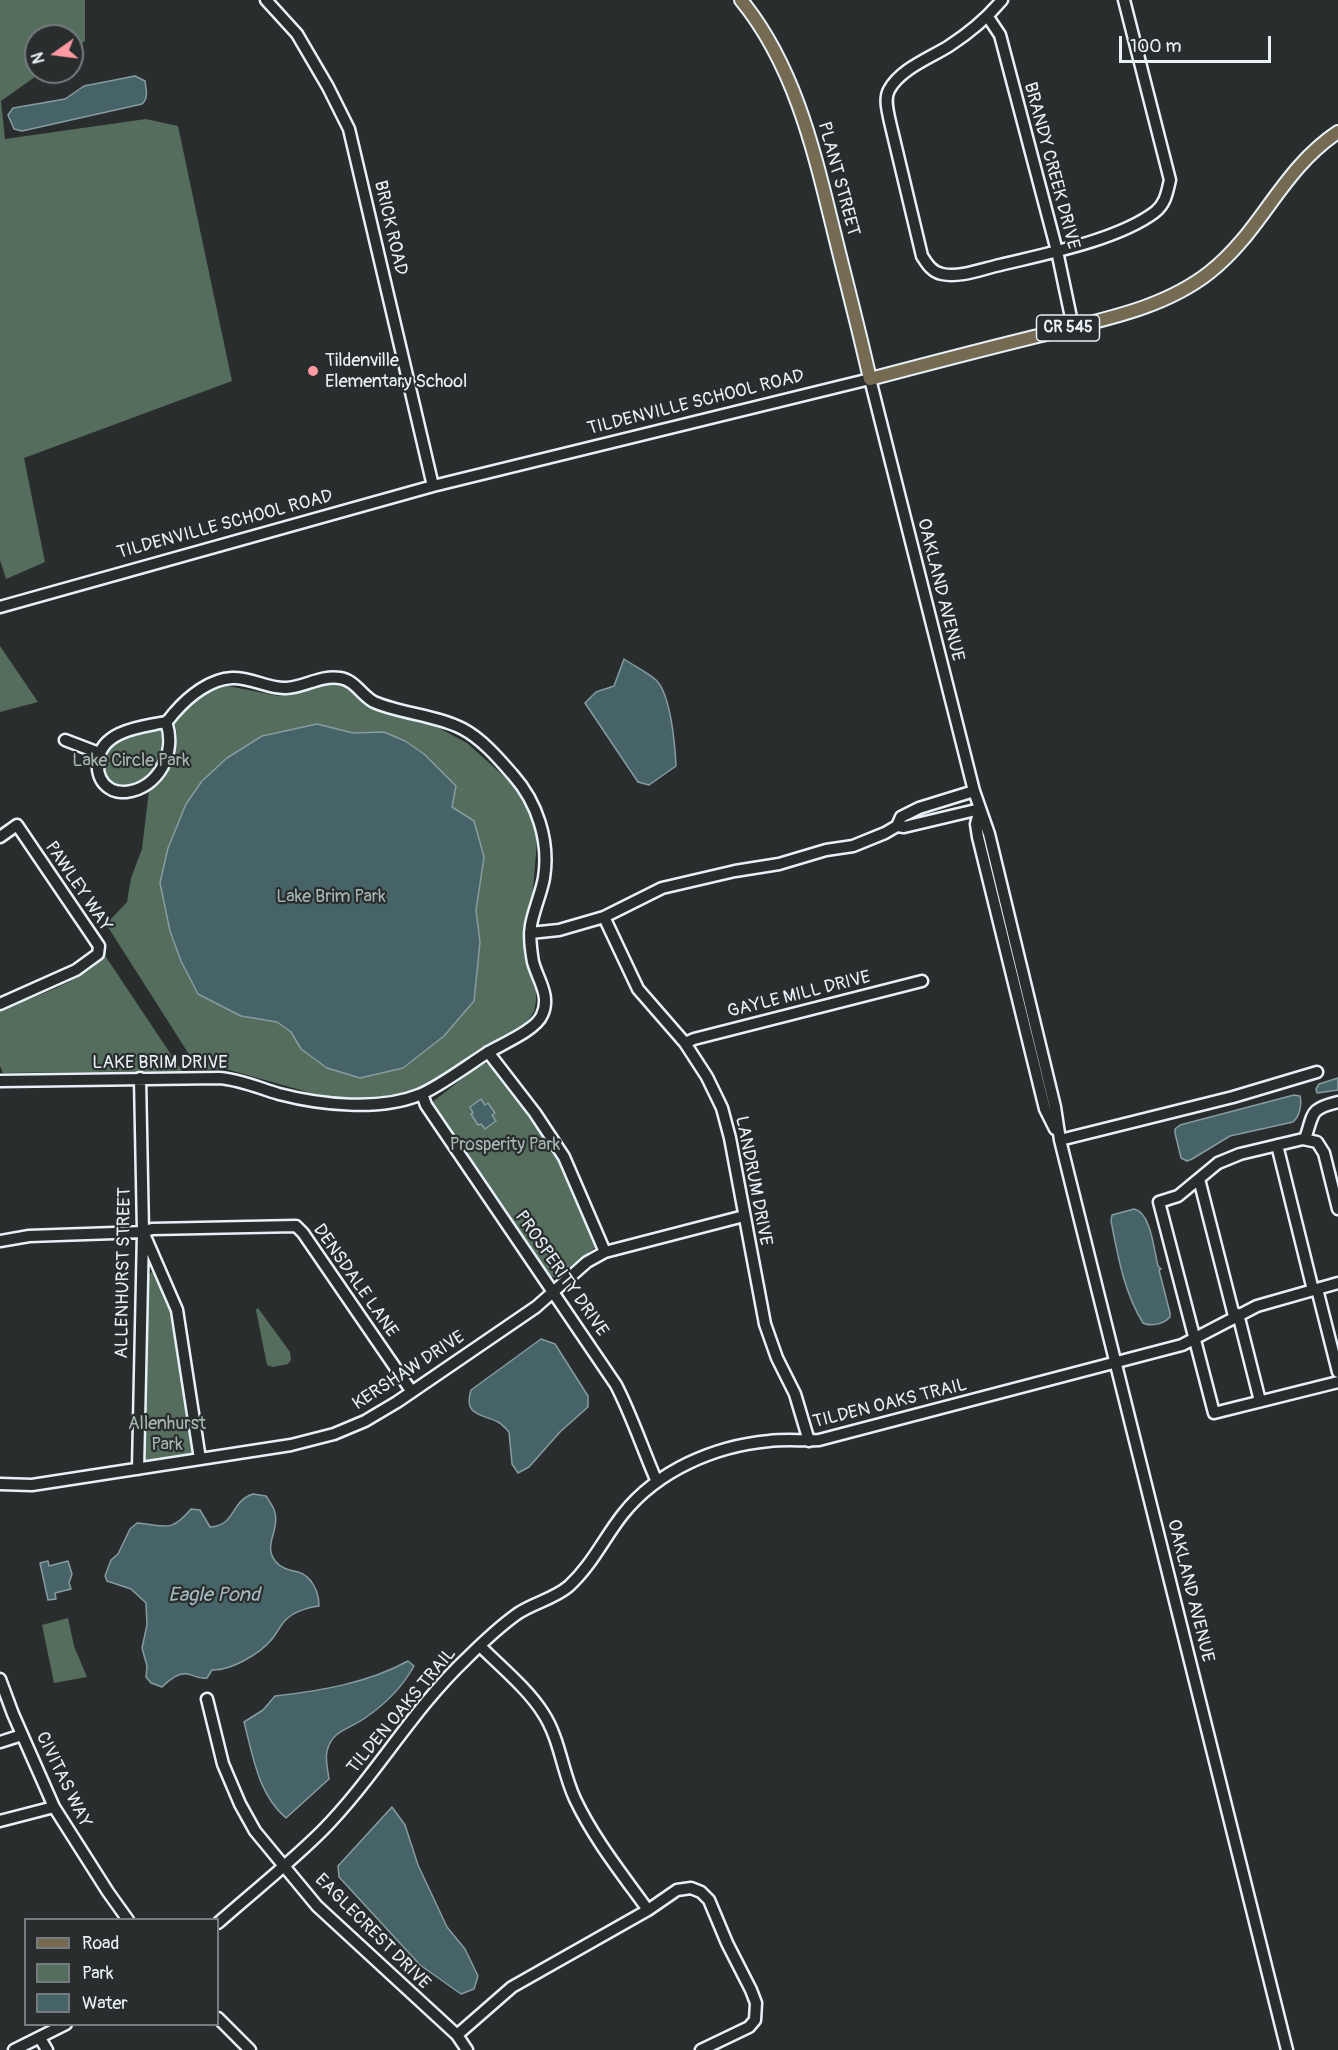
<!DOCTYPE html>
<style>
body{margin:0}
#map{position:relative;width:1338px;height:2050px;overflow:hidden;background:#2a2d2e;font-family:Pangolin,sans-serif}
canvas{display:block}
.legend{position:absolute;left:24px;top:1918px;width:195px;height:108px;box-sizing:border-box;background:#2a2d2e;border:2px solid #767b7f;margin:0;padding:8px 10px;list-style:none;font-size:18px;color:#e8f1f8}
.legend li{display:flex;align-items:center;gap:12px;height:30px}
.legend b{width:30px;border:2px solid #767b7f}
.north{position:absolute;left:24px;top:24px;width:60px;height:60px;box-sizing:border-box;background:#2a2d2e;border:2px solid #767b7f;border-radius:50%;rotate:256deg;font-size:16px;font-weight:700;line-height:24px;text-align:center;color:#e8f1f8}
.north::after{content:'';display:block;margin:auto;width:21px;height:27px;background:#ff9aa2;clip-path:polygon(50% 0,100% 100%,50% 72%,0 100%)}
.scale{position:absolute;left:1119px;top:36px;width:152px;height:27px;box-sizing:border-box;border:3px solid #e8f1f8;border-top:0;padding-left:8px;font-size:18px;line-height:21px;white-space:nowrap;color:#e8f1f8;-webkit-text-stroke:4px #2a2d2e;paint-order:stroke}
</style>
<div id="map">
<canvas width="1338" height="2050"></canvas>
<ul class="legend">
<li><b style="height:8px;background:#756b52"></b>Road</li>
<li><b style="height:16px;background:#546d5c"></b>Park</li>
<li><b style="height:16px;background:#466467"></b>Water</li>
</ul>
<div class="north">N</div>
<div class="scale">100 m</div>
</div>
<script>
const context = document.querySelector('canvas').getContext('2d');
context.lineJoin = 'round';
function paint(path, color) { context.fillStyle = color; context.fill(path, 'evenodd'); }
function stroke(path, color, width, dash) { context.strokeStyle = color; context.lineWidth = width; context.lineCap = dash ? 'butt' : 'round'; context.setLineDash(dash || []); context.stroke(path); }
function drawText(font, color, halo, rows, align = 'center') {
  context.font = font + ' Pangolin,sans-serif'; context.lineWidth = 4.5; context.setLineDash([]); context.textBaseline = 'middle'; context.strokeStyle = halo; context.fillStyle = color; for (const [text, x, y, turn = 0] of rows) {
    context.save(); context.translate(x, y); context.rotate((+turn || 0) * Math.PI / 180); context.textAlign = isNaN(turn) ? turn : align; if (halo) context.strokeText(text, 0, 0); context.fillText(text, 0, 0); context.restore();
  }
}
paint(new Path2D(`
 M 0,0 L 85,0 L 85,41 L 72,51 L 72,36 L 36,36 L 36,72 L 42,72 L 1,101 L 5,139 L 146,119 L 178,126 L 232,381 L 24,458 L 45,562 L 6,579 L 0,560 Z
 M 0,646 L 38,702 L 0,712 Z
 M 330,682 L 354,687 L 371,703 L 439,728 L 467,743 L 516,787 L 538,828 L 527,963 L 536,987 L 536,1001 L 534,1012 L 525,1024 L 426,1085 L 407,1092 L 361,1100 L 318,1095 L 226,1069 L 199,1070 L 106,924 L 127,902 L 131,878 L 142,849 L 149,790 L 175,754 L 177,735 L 174,719 L 194,699 L 223,685 L 279,696 Z
 M 158,728 L 165,733 C 166,743 164,755 160,765 C 155,778 131,790 117,786 C 98,780 101,754 114,744 C 126,734 144,734 158,728 Z
 M 104,954 L 182,1071 L 3,1073 L 0,1066 L 0,1010 C 29,998 88,981 104,954 Z
 M 488,1063 L 536,1123 L 563,1168 L 596,1247 L 556,1277 L 549,1276 L 431,1103 L 480,1065 Z
 M 152,1272 L 157,1276 L 172,1310 L 193,1448 L 191,1454 L 152,1461 L 145,1460 L 143,1457 L 147,1276 Z
 M 258,1308 L 290,1352 L 291,1360 L 288,1364 L 273,1367 L 267,1365 L 256,1310 Z
 M 68,1618 L 74,1646 L 87,1677 L 54,1683 L 42,1625 Z`), '#546d5c');
const water = new Path2D(`
 M 135,76 L 145,81 C 146,89 149,98 142,104 L 22,131 L 14,129 L 8,115 L 13,108 L 65,99 L 84,86 Z
 M 624,659 C 634,666 647,672 656,680 C 671,694 675,746 676,766 L 649,785 L 638,782 L 585,703 L 596,692 L 614,686 Z
 M 317,724 L 353,733 L 384,732 L 405,741 L 424,754 L 456,786 L 452,807 L 474,821 L 484,857 L 476,910 L 480,942 L 474,1001 L 444,1036 L 403,1068 L 360,1078 L 327,1068 L 301,1049 L 291,1032 L 277,1022 L 241,1016 L 198,994 L 181,961 L 170,931 L 160,883 L 168,848 L 186,804 L 202,781 L 227,758 L 262,736 Z
 M 1338,1078 L 1338,1090 L 1317,1093 L 1316,1089 L 1319,1084 Z
 M 1294,1095 L 1300,1096 C 1302,1104 1300,1116 1293,1122 L 1230,1136 L 1192,1159 L 1187,1161 L 1181,1158 L 1175,1133 L 1175,1129 L 1180,1125 Z
 M 481,1099 L 485,1105 L 488,1103 L 495,1113 L 492,1115 L 496,1121 L 485,1129 L 481,1124 L 478,1125 L 471,1114 L 473,1113 L 470,1107 Z
 M 1134,1209 C 1151,1212 1154,1251 1158,1266 L 1161,1269 L 1159,1270 L 1170,1313 L 1170,1317 C 1164,1324 1151,1327 1143,1323 C 1124,1292 1118,1257 1111,1221 L 1112,1215 Z
 M 541,1339 L 555,1344 L 588,1396 L 588,1407 L 560,1432 L 529,1467 L 518,1473 L 512,1464 L 509,1432 C 506,1429 502,1424 498,1422 C 482,1414 463,1416 471,1390 Z
 M 253,1494 L 266,1496 C 269,1501 274,1507 275,1513 C 280,1531 262,1545 276,1562 C 282,1569 290,1570 298,1572 C 312,1576 319,1592 319,1606 C 310,1607 296,1611 289,1617 C 281,1623 278,1632 272,1639 C 260,1654 230,1671 212,1670 L 207,1678 C 198,1679 196,1676 188,1674 C 179,1672 168,1681 162,1687 L 151,1683 L 146,1677 L 147,1666 L 142,1648 L 147,1625 L 146,1603 L 131,1589 L 107,1581 L 105,1576 L 111,1560 L 118,1554 L 130,1529 L 137,1523 C 165,1525 170,1534 191,1509 L 200,1510 L 210,1527 C 236,1526 230,1501 253,1494 Z
 M 48,1561 L 49,1566 L 68,1561 L 72,1574 L 69,1583 L 71,1589 L 55,1593 L 56,1599 L 48,1600 L 40,1563 Z
 M 408,1661 L 414,1666 C 403,1686 384,1705 365,1718 C 350,1729 332,1730 327,1751 C 325,1759 328,1771 329,1779 L 286,1818 C 258,1794 253,1756 244,1722 L 263,1710 L 275,1696 C 320,1691 368,1683 408,1661 Z
 M 392,1807 L 405,1825 L 418,1865 L 447,1927 L 465,1949 L 478,1976 L 474,1989 L 461,1994 L 420,1965 L 339,1877 L 338,1866 Z`);
paint(water, '#466467');
stroke(water, '#879ca1', 1.5);
const minor = new Path2D(`
 M 266,0 L 297,34 L 328,87 L 349,129 L 433,486
 M 1002,0 C 987,18 969,33 949,46 C 930,58 900,69 889,90 C 884,99 888,112 890,122 L 922,256 C 927,264 932,272 942,274 C 960,278 982,269 1000,265 C 1045,254 1118,240 1155,212 C 1166,203 1167,192 1170,180 L 1124,0
 M 988,17 L 1000,35 L 1057,251 L 1073,327
 M 0,607 L 433,486 L 870,379 L 974,791 L 989,834 L 1055,1107 L 1060,1140 L 1287,2050
 M 65,740 L 99,753
 M 980,809 L 976,824 L 978,837 L 1045,1109 L 1055,1129
 M 897,826 L 904,827 L 980,809
 M 0,837 L 17,825 L 99,946 L 98,954 L 76,970 L 0,1004
 M 604,917 L 638,989 L 685,1043 L 707,1077 L 722,1108 L 730,1138 L 765,1324 L 777,1358 L 795,1394 L 809,1441
 M 530,933 L 559,930 L 604,917 L 662,888 L 735,871 L 779,864 L 826,850 L 853,846 L 885,833 L 897,826 L 901,817 L 919,808 L 974,791
 M 685,1043 L 694,1039 L 922,981
 M 488,1052 L 535,1113 L 564,1157 L 605,1252
 M 0,1081 L 220,1078 C 241,1080 259,1088 279,1094 C 321,1105 379,1111 419,1095 C 439,1087 468,1065 487,1053 C 502,1044 536,1030 542,1015 C 551,996 538,980 533,962 C 531,950 529,938 531,925 C 534,909 541,894 544,878 C 550,841 537,802 513,775 C 499,759 482,739 463,729 C 436,715 402,714 374,702 C 362,696 355,680 340,678 C 320,675 305,687 286,688 C 268,689 251,677 232,678 C 210,679 189,696 175,712 C 172,715 170,719 167,721 C 165,723 157,723 155,724 C 133,728 101,734 98,761 C 97,772 100,782 109,788 C 114,792 120,792 126,792 C 159,788 177,752 166,722
 M 422,1094 L 426,1105 L 616,1385 C 632,1416 643,1450 657,1482
 M 1305,1139 C 1314,1113 1309,1109 1338,1102
 M 1060,1140 L 1233,1097 L 1317,1072
 M 1277,1145 L 1313,1290
 M 1199,1179 L 1234,1316
 M 1338,1209 L 1324,1153 L 1317,1142 L 1303,1139 L 1240,1154 L 1218,1163 L 1178,1196 L 1159,1202 L 1214,1413 L 1338,1382
 M 144,1234 L 177,1310 L 200,1459
 M 0,1241 L 29,1236 L 143,1232 L 152,1229 L 296,1226 L 303,1233 L 412,1392
 M 1317,1289 L 1338,1372
 M 1238,1314 L 1260,1401
 M 138,1469 L 143,1232 L 140,1078
 M 0,1484 L 32,1485 L 291,1445 L 334,1434 L 365,1421 L 397,1402 L 536,1307 L 587,1262 L 605,1252 L 744,1216
 M 480,1646 C 500,1666 528,1689 543,1713 C 560,1739 562,1771 575,1799 C 594,1839 622,1874 648,1910
 M 0,1679 L 13,1714 L 54,1807 L 108,1892 L 128,1920
 M 207,1699 L 223,1764 L 240,1804 L 255,1831 L 317,1906 L 457,2035 L 467,2050
 M 0,1742 L 22,1735
 M 0,1821 L 54,1807
 M 218,1923 C 253,1892 290,1863 323,1830 C 375,1777 412,1710 466,1659 C 482,1643 499,1627 517,1614 C 533,1603 554,1599 569,1586 C 592,1565 604,1538 623,1514 C 658,1470 715,1446 769,1441 C 786,1439 803,1441 819,1440 L 1182,1345 L 1257,1306 L 1338,1283
 M 218,2018 L 250,2050
 M 457,2035 L 512,1987 L 648,1910 L 677,1890 L 691,1888 L 701,1892 L 709,1900 L 727,1943 L 751,1990 L 756,2003 L 755,2020 L 749,2027 L 701,2050
 M 40,2038 L 47,2050
 M 14,2050 L 66,2024`);
const major = new Path2D(`
 M 741,0 C 795,66 814,151 834,232 C 846,281 859,330 870,379 C 927,364 984,349 1042,335 C 1099,320 1162,310 1210,272 C 1262,231 1281,170 1338,132`);
stroke(minor, '#e8f1f8', 15);
stroke(major, '#e8f1f8', 16);
stroke(minor, '#2a2d2e', 10);
stroke(major, '#756b52', 12);
for (const [x, y, r, color] of [
 [313,371,6,"#ff9aa2"]
]) { const dot = new Path2D(); dot.arc(x, y, r, 0, 2 * Math.PI); context.fillStyle = color; context.fill(dot); stroke(dot, '#2a2d2e', 2); }
for (const [x, y, w] of [
 [1068,328,63]
]) { const box = new Path2D(); box.roundRect(x - w / 2, y - 13, w, 26, 4.5); context.fillStyle = '#2a2d2e'; context.fill(box); stroke(box, '#e8f1f8', 1.5); }
drawText('bold 16px', '#e8f1f8', null, [
 ["CR 545",1068,328]
]);
drawText('18px', '#e8f1f8', '#2a2d2e', [
 ["BRANDY CREEK DRIVE",1051,166,75],
 ["PLANT STREET",838,179,75],
 ["BRICK ROAD",390,228,77],
 ["TILDENVILLE SCHOOL ROAD",696,403,-14],
 ["TILDENVILLE SCHOOL ROAD",225,525,-15],
 ["OAKLAND AVENUE",940,590,76],
 ["PAWLEY WAY",78,887,56],
 ["GAYLE MILL DRIVE",799,995,-14],
 ["LAKE BRIM DRIVE",160,1063],
 ["LANDRUM DRIVE",753,1181,79],
 ["ALLENHURST STREET",124,1273,-89],
 ["PROSPERITY DRIVE",561,1274,55],
 ["DENSDALE LANE",355,1281,55],
 ["KERSHAW DRIVE",409,1371,-33],
 ["TILDEN OAKS TRAIL",890,1404,-14],
 ["OAKLAND AVENUE",1190,1591,76],
 ["TILDEN OAKS TRAIL",402,1711,-50],
 ["CIVITAS WAY",63,1780,64],
 ["EAGLECREST DRIVE",372,1932,45]
]);
drawText('18px', '#e8f1f8', '#2a2d2e', [
 ["Tildenville",325,361],
 ["Elementary School",325,382]
], 'left');
drawText('18px', '#a5b6b2', '#2a2d2e', [
 ["Lake Circle Park",131,761],
 ["Lake Brim Park",331,897],
 ["Prosperity Park",505,1145],
 ["Allenhurst",167,1424],
 ["Park",167,1445]
]);
drawText('italic 20px', '#a7b9be', '#2a2d2e', [
 ["Eagle Pond",214,1596]
]);
</script>
